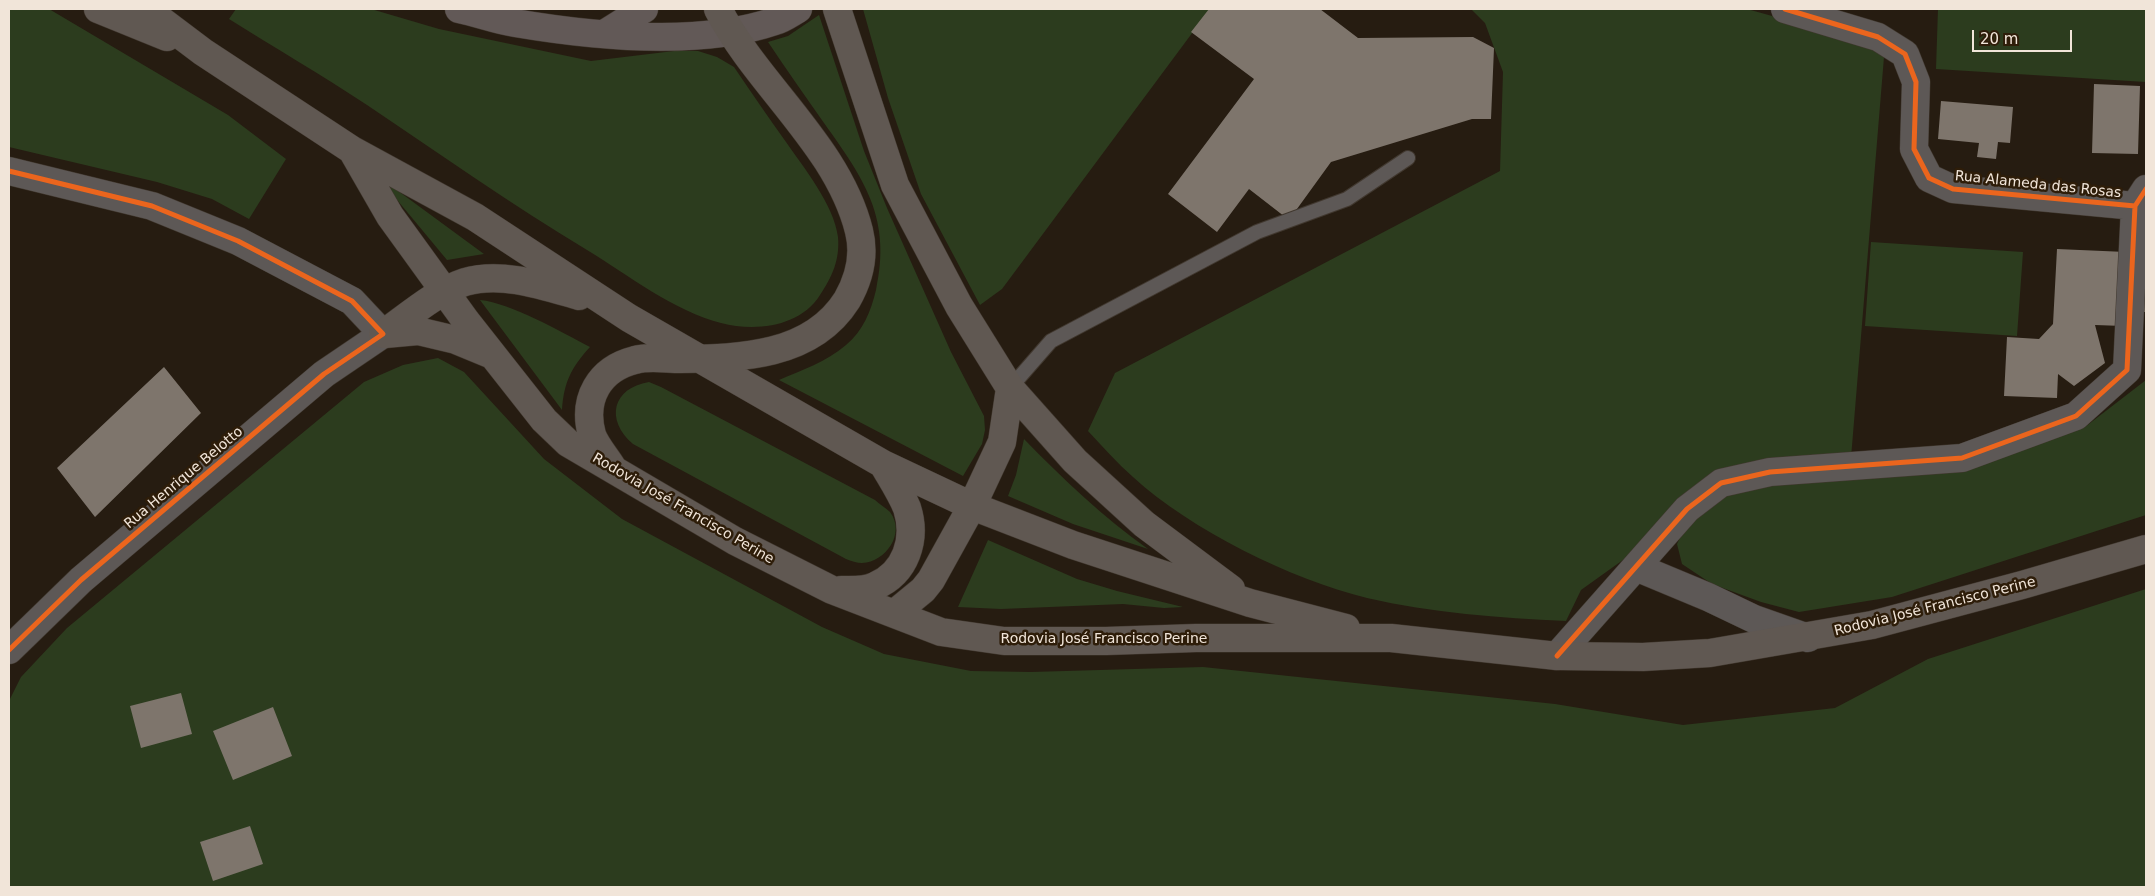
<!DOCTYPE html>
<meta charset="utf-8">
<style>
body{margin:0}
#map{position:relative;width:2155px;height:896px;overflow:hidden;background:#261c11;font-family:"DejaVu Sans",sans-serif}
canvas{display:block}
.frame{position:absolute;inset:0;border:10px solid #f1e5d9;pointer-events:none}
.scale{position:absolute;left:1972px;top:30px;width:100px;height:22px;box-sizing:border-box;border:2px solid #f1e5d9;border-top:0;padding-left:6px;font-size:15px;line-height:18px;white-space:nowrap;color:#f1e5d9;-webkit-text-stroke:4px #2e1d09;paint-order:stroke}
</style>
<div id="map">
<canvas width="2155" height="896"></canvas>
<div class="frame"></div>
<div class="scale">20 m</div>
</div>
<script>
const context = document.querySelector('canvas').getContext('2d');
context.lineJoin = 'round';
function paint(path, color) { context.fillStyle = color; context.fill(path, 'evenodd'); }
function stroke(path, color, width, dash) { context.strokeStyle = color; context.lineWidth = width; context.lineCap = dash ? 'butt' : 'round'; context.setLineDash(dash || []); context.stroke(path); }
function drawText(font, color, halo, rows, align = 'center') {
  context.font = font + ' "DejaVu Sans",sans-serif'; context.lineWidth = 5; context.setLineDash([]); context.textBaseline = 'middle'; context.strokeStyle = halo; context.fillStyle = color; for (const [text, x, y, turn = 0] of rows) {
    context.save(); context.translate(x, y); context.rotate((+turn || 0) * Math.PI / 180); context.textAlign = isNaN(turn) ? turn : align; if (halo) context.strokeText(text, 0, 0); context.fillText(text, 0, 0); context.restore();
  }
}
paint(new Path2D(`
 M 9,9 L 49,9 L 228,115 L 286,159 L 249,219 L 212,199 L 157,182 L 9,147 Z
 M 236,9 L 371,9 L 439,29 L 591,61 L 674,51 L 698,51 L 717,57 L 734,67 C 751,92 768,117 786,142 C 804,168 834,205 838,237 C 840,260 832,277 820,295 C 800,327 755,332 721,323 C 674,311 628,275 587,250 C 512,205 440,154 367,105 C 322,75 275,48 229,19 Z
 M 863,9 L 1210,9 L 1002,289 L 980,305 L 921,194 L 888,98 Z
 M 1471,9 L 1747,9 L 1876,45 L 1884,57 L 1851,458 L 1757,464 L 1581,590 L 1566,621 C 1499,618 1432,613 1367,598 C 1290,579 1191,530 1133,477 C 1117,463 1103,447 1088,431 L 1115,373 L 1500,171 L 1503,72 L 1485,23 Z
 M 1938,9 L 2146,9 L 2146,82 L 1936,69 Z
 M 819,15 L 864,151 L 887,208 L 951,352 L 984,416 L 985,430 L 982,444 L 963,476 L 779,380 C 802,370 826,362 846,345 C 863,331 871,311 876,290 C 892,218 864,179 824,123 C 805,96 786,69 768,42 L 788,36 Z
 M 390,185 L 484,254 L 447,260 L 388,189 Z
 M 1871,242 L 2023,252 L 2017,336 L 1865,326 Z
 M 480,300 C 511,303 561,332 590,347 C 571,368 564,382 562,410 Z
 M 438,358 L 464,372 L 544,459 L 622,519 L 822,627 L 884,654 L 971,671 L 1031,672 L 1203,667 L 1555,704 L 1683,725 L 1835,708 L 1928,659 L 2146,589 L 2146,887 L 9,887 L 9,701 L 21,677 L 67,628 L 364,382 L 403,365 Z
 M 2146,380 L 2146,515 L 1892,597 L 1799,612 L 1761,602 L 1712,584 L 1682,564 L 1677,544 L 1689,519 L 1724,494 L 1772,482 L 1963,471 L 2085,427 Z
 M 649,382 L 661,387 L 875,500 C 879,504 886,508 890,512 C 906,533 886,562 862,563 C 857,563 851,561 846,559 L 633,444 C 605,420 612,388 649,382 Z
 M 1024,439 C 1063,479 1103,517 1148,549 L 1073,524 L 1008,496 L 1016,475 Z
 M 988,540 L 1077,579 L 1117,591 L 1183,607 L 1164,608 L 1123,604 L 1001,609 L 958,607 Z`), '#2c3c1e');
paint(new Path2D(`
 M 1209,9 L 1320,9 L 1358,38 L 1473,37 L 1494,48 L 1491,119 L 1472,119 L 1331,162 L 1289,220 L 1249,189 L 1217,232 L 1168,194 L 1254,79 L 1191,32 Z
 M 2094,84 L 2140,86 L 2138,154 L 2092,153 Z
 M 1941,101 L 2013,107 L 2010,143 L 1998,142 L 1996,159 L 1977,157 L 1979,143 L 1938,139 Z
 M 2057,249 L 2126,252 L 2123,326 L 2095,325 L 2105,363 L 2074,386 L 2058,374 L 2057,398 L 2004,396 L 2007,337 L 2039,339 L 2053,324 Z
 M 2140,272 L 2146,273 L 2146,312 L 2137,312 Z
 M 164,367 L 201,413 L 95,517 L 57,468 Z
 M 181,693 L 192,734 L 141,748 L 130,706 Z
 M 273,707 L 292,756 L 233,780 L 213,731 Z
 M 250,826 L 263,864 L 213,881 L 200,842 Z`), '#7e756c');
const service = new Path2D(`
 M 1010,388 L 1051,341 L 1257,232 L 1347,199 L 1408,158`);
const minor = new Path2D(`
 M 1785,9 L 1878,37 L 1905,54 L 1916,82 L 1914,149 L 1929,178 L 1953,189 L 2135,206
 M 9,171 L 152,206 L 238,241 L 352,301 L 383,334 L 324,374 L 81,580 L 9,650
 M 1636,567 L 1708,597 L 1754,619 L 1808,638
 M 1557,656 L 1687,509 L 1721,483 L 1770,472 L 1962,458 L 2076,416 L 2127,370 L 2135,206 L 2146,189`);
const secondary = new Path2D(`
 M 459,9 C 478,13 496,20 515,23 C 592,36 699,47 775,21 C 783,19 791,13 798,9
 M 604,34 L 644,9`);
const primary = new Path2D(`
 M 98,9 L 167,37
 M 146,9 L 203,52 L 352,150 L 475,217 L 629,318 L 883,464 L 972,506 L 1073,545 L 1250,603 L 1346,628
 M 837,9 L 895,185 L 959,306 L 1010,388 L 1075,461 L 1144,524 L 1231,589
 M 352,150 L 390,216 L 466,321 L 544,420 L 568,443 L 735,541 L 832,590 L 941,632 L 1004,641 L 1106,641 L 1196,638 L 1391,638 L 1557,656 L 1643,657 L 1710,653 L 1872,625 L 2022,585 L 2146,549
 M 383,334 C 407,317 437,291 465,282 C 502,271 544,286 579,296
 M 385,334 L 418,331 L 456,340 L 490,354
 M 612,467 C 606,457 596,446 592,435 C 582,399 599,369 635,360 C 648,356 666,359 680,359 C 740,358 811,357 847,300 C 859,279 865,255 859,231 C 838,146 757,85 718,9
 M 841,590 C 852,590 865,591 875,586 C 906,573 917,539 907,508 C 901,493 891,478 883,464
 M 895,613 L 923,590 L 931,580 L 972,506 L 1002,442 L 1010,388`);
stroke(service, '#41382f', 16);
stroke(minor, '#41382f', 29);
stroke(secondary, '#41382f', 29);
stroke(primary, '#41382f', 29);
stroke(service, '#5d5856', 14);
stroke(minor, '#5d5856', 28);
stroke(secondary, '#625957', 28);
stroke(primary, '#605852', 28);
stroke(new Path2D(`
 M 1785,9 L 1878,37 L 1905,54 L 1916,82 L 1914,149 L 1929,178 L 1953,189 L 2135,206
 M 9,171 L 152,206 L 238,241 L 352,301 L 383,334 L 324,374 L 81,580 L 9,650
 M 1557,656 L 1687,509 L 1721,483 L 1770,472 L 1962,458 L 2076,416 L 2127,370 L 2135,206 L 2146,189`), '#eb651d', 5);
drawText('14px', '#f1e5d9', '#2e1d09', [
 ["Rua Alameda das Rosas",2038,185,6],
 ["Rua Henrique Belotto",184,478,-40],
 ["Rodovia José Francisco Perine",683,509,30],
 ["Rodovia José Francisco Perine",1935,607,-14],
 ["Rodovia José Francisco Perine",1104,639]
]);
</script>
